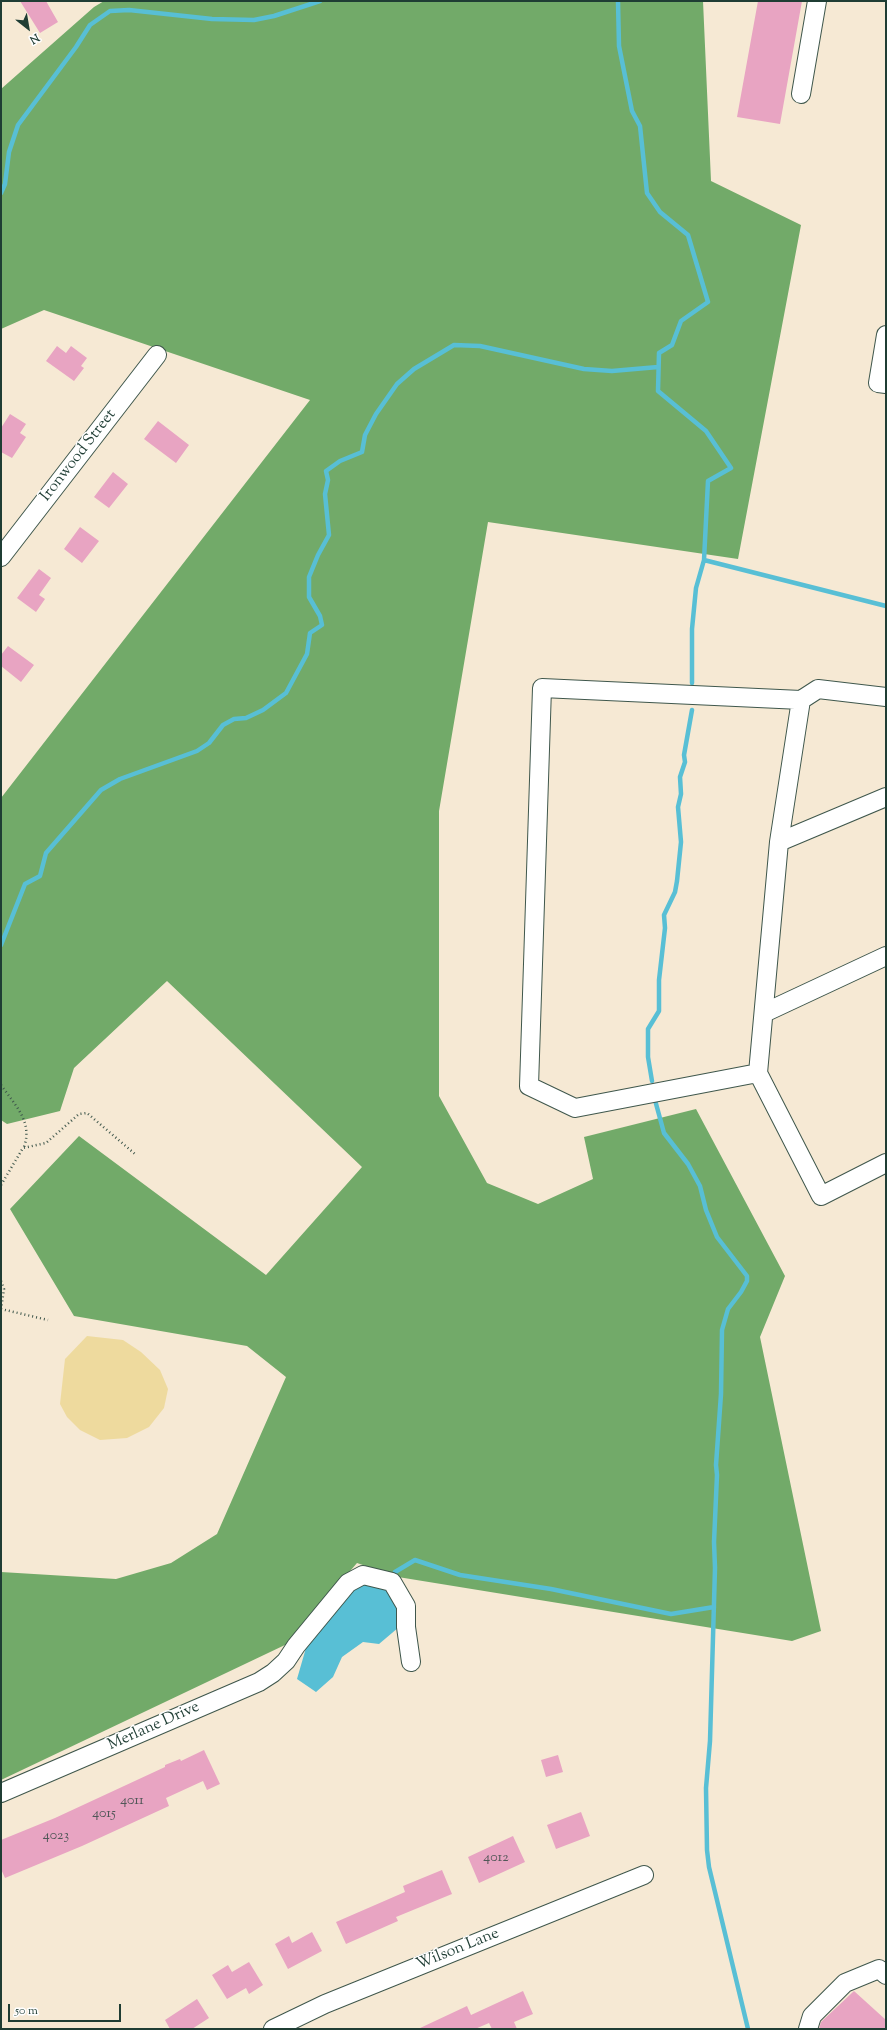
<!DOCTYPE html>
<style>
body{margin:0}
#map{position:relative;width:887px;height:2030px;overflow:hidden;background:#f6e9d4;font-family:"Sorts Mill Goudy",serif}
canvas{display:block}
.frame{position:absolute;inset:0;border:2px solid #1f3d34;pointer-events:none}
.north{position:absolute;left:8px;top:8px;width:40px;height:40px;-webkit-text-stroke:3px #fff;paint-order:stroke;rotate:149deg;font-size:11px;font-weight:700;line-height:16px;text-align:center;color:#1f3d34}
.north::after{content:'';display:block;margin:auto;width:14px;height:18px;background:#1f3d34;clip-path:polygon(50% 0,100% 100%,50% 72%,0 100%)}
.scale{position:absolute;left:8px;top:2004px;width:113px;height:18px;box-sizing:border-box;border:2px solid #1f3d34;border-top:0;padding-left:5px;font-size:12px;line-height:14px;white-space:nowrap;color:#1f3d34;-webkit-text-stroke:3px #fff;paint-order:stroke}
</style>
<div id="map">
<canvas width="887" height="2030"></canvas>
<div class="frame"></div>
<div class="north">N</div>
<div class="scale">50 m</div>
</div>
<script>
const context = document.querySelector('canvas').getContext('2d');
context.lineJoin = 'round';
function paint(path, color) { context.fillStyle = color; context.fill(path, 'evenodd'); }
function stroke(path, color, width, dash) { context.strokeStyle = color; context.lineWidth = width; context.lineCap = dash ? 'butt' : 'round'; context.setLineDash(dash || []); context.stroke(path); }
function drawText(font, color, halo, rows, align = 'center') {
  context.font = font + ' "Sorts Mill Goudy",serif'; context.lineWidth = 3; context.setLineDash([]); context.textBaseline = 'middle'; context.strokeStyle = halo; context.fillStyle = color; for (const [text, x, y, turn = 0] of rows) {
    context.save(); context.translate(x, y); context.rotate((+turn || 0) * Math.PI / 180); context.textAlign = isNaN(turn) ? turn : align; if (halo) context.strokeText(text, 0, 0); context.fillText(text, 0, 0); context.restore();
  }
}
paint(new Path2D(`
 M 104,1 L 703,1 L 711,181 L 801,225 L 738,559 L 488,522 L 439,811 L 439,1096 L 487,1183 L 538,1204 L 593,1179 L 584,1137 L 696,1109 L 785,1276 L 760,1337 L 821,1631 L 792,1641 L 398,1577 L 357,1563 L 287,1644 L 1,1780 L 1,1572 L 116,1579 L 171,1563 L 217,1534 L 286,1377 L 247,1346 L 74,1316 L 10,1209 L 79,1136 L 266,1275 L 362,1167 L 167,981 L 74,1068 L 60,1111 L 7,1124 L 1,1120 L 1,798 L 310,400 L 44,310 L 1,329 L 1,89 L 94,7 Z`), '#72aa69');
paint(new Path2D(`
 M 87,1336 L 123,1340 L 141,1352 L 160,1370 L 168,1389 L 164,1408 L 149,1427 L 127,1438 L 100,1440 L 80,1430 L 67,1417 L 60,1404 L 65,1359 Z`), '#eeda9e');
paint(new Path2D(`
 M 357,1581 L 387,1590 L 405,1622 L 379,1644 L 363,1642 L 342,1657 L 333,1677 L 316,1692 L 297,1679 L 310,1634 Z`), '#58bfd5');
stroke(new Path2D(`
 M 618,1 L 619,46 L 632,111 L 640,126 L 647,193 L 660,212 L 688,235 L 708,302 L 681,321 L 672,345 L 659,353 L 658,391 L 706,431 L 731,468 L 708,481 L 704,560 L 696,588 L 692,629 L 692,683
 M 1,193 L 5,184 L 9,152 L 18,125 L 76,47 L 90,25 L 110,11 L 129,10 L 212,19 L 254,20 L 274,16 L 320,1
 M 704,560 L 886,606
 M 1,945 L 25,884 L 40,876 L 46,853 L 101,790 L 120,779 L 197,751 L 209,743 L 223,725 L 234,719 L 246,718 L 263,710 L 286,693 L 307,654 L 310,633 L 322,625 L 320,616 L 309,597 L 309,577 L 318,555 L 329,535 L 325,494 L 328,480 L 326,471 L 340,461 L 362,452 L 365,435 L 376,414 L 397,384 L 414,369 L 454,345 L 480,346 L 584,369 L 612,371 L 658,367
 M 652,1081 L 648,1057 L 648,1029 L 659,1011 L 659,980 L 665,928 L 664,915 L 675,892 L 677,881 L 681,842 L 678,807 L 681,794 L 680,777 L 685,762 L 684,755 L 692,710
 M 655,1100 L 664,1133 L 688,1164 L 700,1186 L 706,1210 L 717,1237 L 747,1276 L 747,1281 L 741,1292 L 728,1309 L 722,1330 L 721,1394 L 716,1465 L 717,1475 L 714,1542 L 715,1568 L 710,1741 L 706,1788 L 707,1850 L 709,1867 L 748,2029
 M 395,1572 L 415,1560 L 460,1575 L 551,1589 L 671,1614 L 714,1607`), '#58bfd5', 4.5);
paint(new Path2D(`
 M 20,1 L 46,1 L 58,22 L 40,33 Z
 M 758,1 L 802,1 L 780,124 L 737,117 Z
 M 57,346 L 66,353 L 71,346 L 87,358 L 81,366 L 84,368 L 74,381 L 46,361 Z
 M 10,414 L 26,424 L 20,433 L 26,437 L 12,458 L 1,452 L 1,428 Z
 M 158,421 L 189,445 L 176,463 L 144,439 Z
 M 113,472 L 128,484 L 109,508 L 94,497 Z
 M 80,527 L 99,541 L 82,563 L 64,549 Z
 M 39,569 L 51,578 L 39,595 L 45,599 L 36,612 L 17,598 Z
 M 8,646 L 34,665 L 21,682 L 1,666 L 1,655 Z
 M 204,1750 L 220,1784 L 207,1790 L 203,1781 L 166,1798 L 169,1806 L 82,1846 L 5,1878 L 1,1869 L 1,1840 L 55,1818 L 165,1767 L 165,1765 L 180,1759 L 181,1761 Z
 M 558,1755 L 563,1772 L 546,1777 L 541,1760 Z
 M 581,1812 L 590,1836 L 556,1849 L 547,1825 Z
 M 513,1836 L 525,1862 L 479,1883 L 468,1857 Z
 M 442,1870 L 452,1894 L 396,1917 L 398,1921 L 346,1944 L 336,1922 L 405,1892 L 403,1886 Z
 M 312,1932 L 322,1951 L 288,1969 L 275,1944 L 289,1936 L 292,1943 Z
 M 249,1962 L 263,1985 L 249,1994 L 246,1988 L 227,1999 L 212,1975 L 228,1965 L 232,1972 Z
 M 523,1991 L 533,2014 L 514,2022 L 517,2029 L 492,2029 L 489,2023 L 475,2029 L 418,2029 L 467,2006 L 471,2015 Z
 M 854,1991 L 886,2020 L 886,2029 L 819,2029 L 821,2022 Z
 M 197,1999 L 209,2018 L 192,2029 L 170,2029 L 165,2020 Z`), '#e8a4c2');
const minor = new Path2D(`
 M 801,94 L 817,1
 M 886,335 L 878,383 L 886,384
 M 1,557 L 157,355
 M 886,697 L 818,689 L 801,700 L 779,842 L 886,797
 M 779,842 L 758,1073 L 575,1108 L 529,1086 L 542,688 L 801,700
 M 764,1013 L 886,956
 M 758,1073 L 821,1196 L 886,1163
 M 1,1793 L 259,1682 L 273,1673 L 286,1661 L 296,1646 L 348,1583 L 363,1575 L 392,1582 L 406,1606 L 406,1627 L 411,1662
 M 273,2029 L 325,2004 L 644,1875
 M 808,2029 L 812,2016 L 845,1983 L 879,1969 L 886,1975`);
stroke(minor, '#3f574c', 20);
stroke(new Path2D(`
 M 1,1085 C 15,1105 33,1122 24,1147
 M 1,1185 L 23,1148 L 46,1143 L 79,1114 L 87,1113 L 135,1154
 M 1,1281 L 4,1289 L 1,1309
 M 1,1309 L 48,1320`), '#3f574c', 2.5, [1, 3]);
stroke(minor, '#fff', 18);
drawText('14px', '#515758', null, [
 ["4011",132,1802],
 ["4015",104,1815],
 ["4023",56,1837],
 ["4012",496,1859]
]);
drawText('16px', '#1f3d34', '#fff', [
 ["Ironwood Street",79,456,-52],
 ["Merlane Drive",154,1727,-24],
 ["Wilson Lane",458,1950,-22]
]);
</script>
